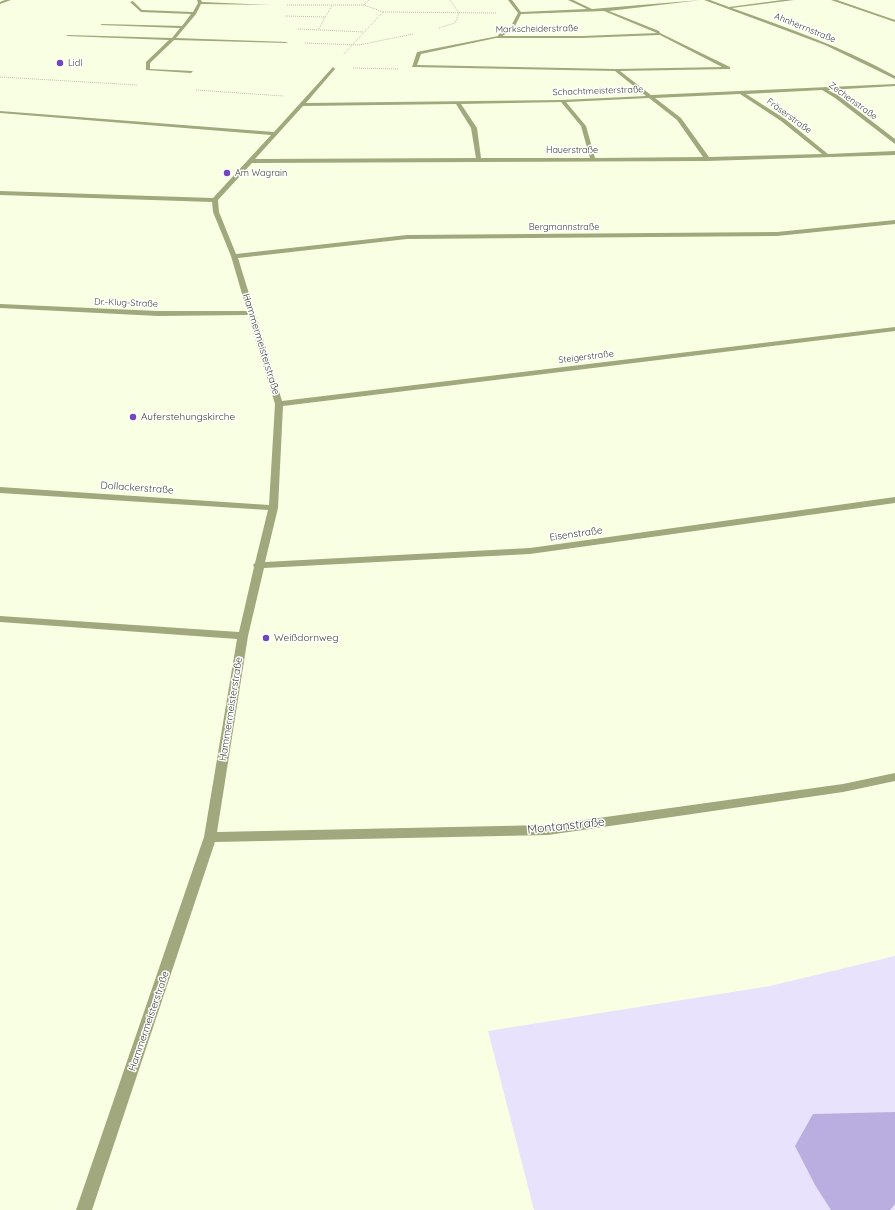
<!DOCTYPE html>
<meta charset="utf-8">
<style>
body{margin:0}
canvas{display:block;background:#f9ffe2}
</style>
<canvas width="895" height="1210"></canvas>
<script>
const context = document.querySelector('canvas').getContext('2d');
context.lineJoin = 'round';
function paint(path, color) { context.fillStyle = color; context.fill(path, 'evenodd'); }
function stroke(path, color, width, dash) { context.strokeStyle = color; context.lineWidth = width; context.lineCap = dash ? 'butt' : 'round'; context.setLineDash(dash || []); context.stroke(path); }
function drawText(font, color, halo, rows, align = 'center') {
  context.font = font + ' Quicksand,sans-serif'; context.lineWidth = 3; context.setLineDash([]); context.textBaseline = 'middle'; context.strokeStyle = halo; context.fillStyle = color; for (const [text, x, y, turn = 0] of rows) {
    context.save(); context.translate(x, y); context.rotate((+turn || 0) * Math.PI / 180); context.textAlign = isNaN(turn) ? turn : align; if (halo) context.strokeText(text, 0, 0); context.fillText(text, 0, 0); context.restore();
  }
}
paint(new Path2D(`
 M 895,956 L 895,1210 L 534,1210 L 488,1031 L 770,986 Z`), '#e8e2fc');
paint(new Path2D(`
 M 895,1112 L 895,1204 L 890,1210 L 831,1210 L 815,1185 L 795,1146 L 813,1114 Z`), '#baaddf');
stroke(new Path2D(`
 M 287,5 L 364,5 L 383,12 L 343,55
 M 364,5 L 369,0
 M 383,12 L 496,13
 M 285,16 L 325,17 L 332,6
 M 439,28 L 455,23 L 459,13 L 450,0
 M 298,29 L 364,32
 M 319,29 L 325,17
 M 305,43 L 359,45 L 413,34
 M 353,68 L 398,69
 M 0,77 L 137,85
 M 196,90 L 283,96`), '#bbc0a8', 1, [1, 1]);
paint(new Path2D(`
 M 5,0 L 11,0 L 0,4 L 0,2 Z
 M 197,0 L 201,0 L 202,2 L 271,5 L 201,4 L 196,14 L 176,38 L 288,42 L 286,43 L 174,40 L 150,63 L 150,69 L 193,71 L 191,73 L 146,70 L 146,62 L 169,40 L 66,36 L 68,35 L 172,38 L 180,28 L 100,25 L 102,24 L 182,26 L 191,14 L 141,12 L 130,2 L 133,1 L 142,10 L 193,12 L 198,3 Z
 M 508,0 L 512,0 L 521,12 L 587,9 L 568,0 L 573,0 L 592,9 L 701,0 L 609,11 L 659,31 L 660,33 L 730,67 L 730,69 L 620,71 L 651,95 L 895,84 L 895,86 L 828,90 L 839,96 L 895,139 L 895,144 L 835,98 L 822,90 L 746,94 L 785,119 L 828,154 L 895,151 L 895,155 L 707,161 L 252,163 L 218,200 L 219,212 L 236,254 L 407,235 L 777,232 L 895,220 L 895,224 L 777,236 L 407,239 L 238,258 L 282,401 L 895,327 L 895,331 L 283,406 L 278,508 L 265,562 L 530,548 L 895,497 L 895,503 L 530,554 L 264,568 L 248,636 L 217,832 L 548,825 L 843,784 L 895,773 L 895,781 L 843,792 L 548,835 L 215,842 L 92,1210 L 76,1210 L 204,837 L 237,639 L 0,622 L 0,616 L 239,632 L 254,567 L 253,565 L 255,563 L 268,510 L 0,493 L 0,487 L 269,505 L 275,404 L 248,315 L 158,316 L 0,308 L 0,304 L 158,311 L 247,311 L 231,256 L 213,212 L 212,202 L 0,195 L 0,191 L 213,198 L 271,135 L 0,113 L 0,111 L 274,132 L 333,67 L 335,69 L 306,103 L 562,100 L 646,96 L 615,71 L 412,67 L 417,52 L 498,36 L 499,34 L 510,28 L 518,13 ZM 604,11 L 657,33 L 582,36 L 502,36 L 513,30 L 521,14 ZM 660,35 L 722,67 L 616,69 L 417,65 L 421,54 L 496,38 L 582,38 ZM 740,94 L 781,121 L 822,154 L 709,157 L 681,118 L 655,98 ZM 649,98 L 677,120 L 703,157 L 595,158 L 586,126 L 566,102 ZM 561,102 L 581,126 L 590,158 L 481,158 L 477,128 L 461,104 ZM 456,104 L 471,128 L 476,158 L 255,159 L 303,106 Z
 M 704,0 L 710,0 L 729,7 L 782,0 L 794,0 L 732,8 C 788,28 843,47 895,76 L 895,79 L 825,45 Z
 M 831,0 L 837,0 L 895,20 L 895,22 Z`), '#a1a87d');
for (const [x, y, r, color] of [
 [60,63,4,"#7246be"],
 [227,173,4,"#7246be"],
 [133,417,4,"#7246be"],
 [266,638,4,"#7246be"]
]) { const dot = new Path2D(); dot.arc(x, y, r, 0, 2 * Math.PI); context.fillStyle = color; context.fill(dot); stroke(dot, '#fff', 1.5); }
drawText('9px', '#3c3e32', '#fff', [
 ["Ahnherrnstraße",805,28,22],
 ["Markscheiderstraße",537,29,-1],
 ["Schachtmeisterstraße",598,91,-2],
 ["Zechenstraße",853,101,36],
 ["Fräserstraße",789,116,36],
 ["Hauerstraße",572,150],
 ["Bergmannstraße",564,227],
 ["Dr.-Klug-Straße",126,303,2],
 ["Steigerstraße",586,357,-7]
]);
drawText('9px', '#3c3e32', '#fff', [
 ["Lidl",68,63],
 ["Am Wagrain",235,173]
], 'left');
drawText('10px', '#3c3e32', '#fff', [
 ["Hammermeisterstraße",261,344,73],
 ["Dollackerstraße",137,488,4],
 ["Eisenstraße",576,534,-8],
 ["Hammermeisterstraße",231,709,-81],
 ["Hammermeisterstraße",149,1021,-71]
]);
drawText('10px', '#3c3e32', '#fff', [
 ["Auferstehungskirche",141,417],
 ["Weißdornweg",274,638]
], 'left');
drawText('12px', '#3c3e32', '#fff', [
 ["Montanstraße",566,826,-6]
]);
</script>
